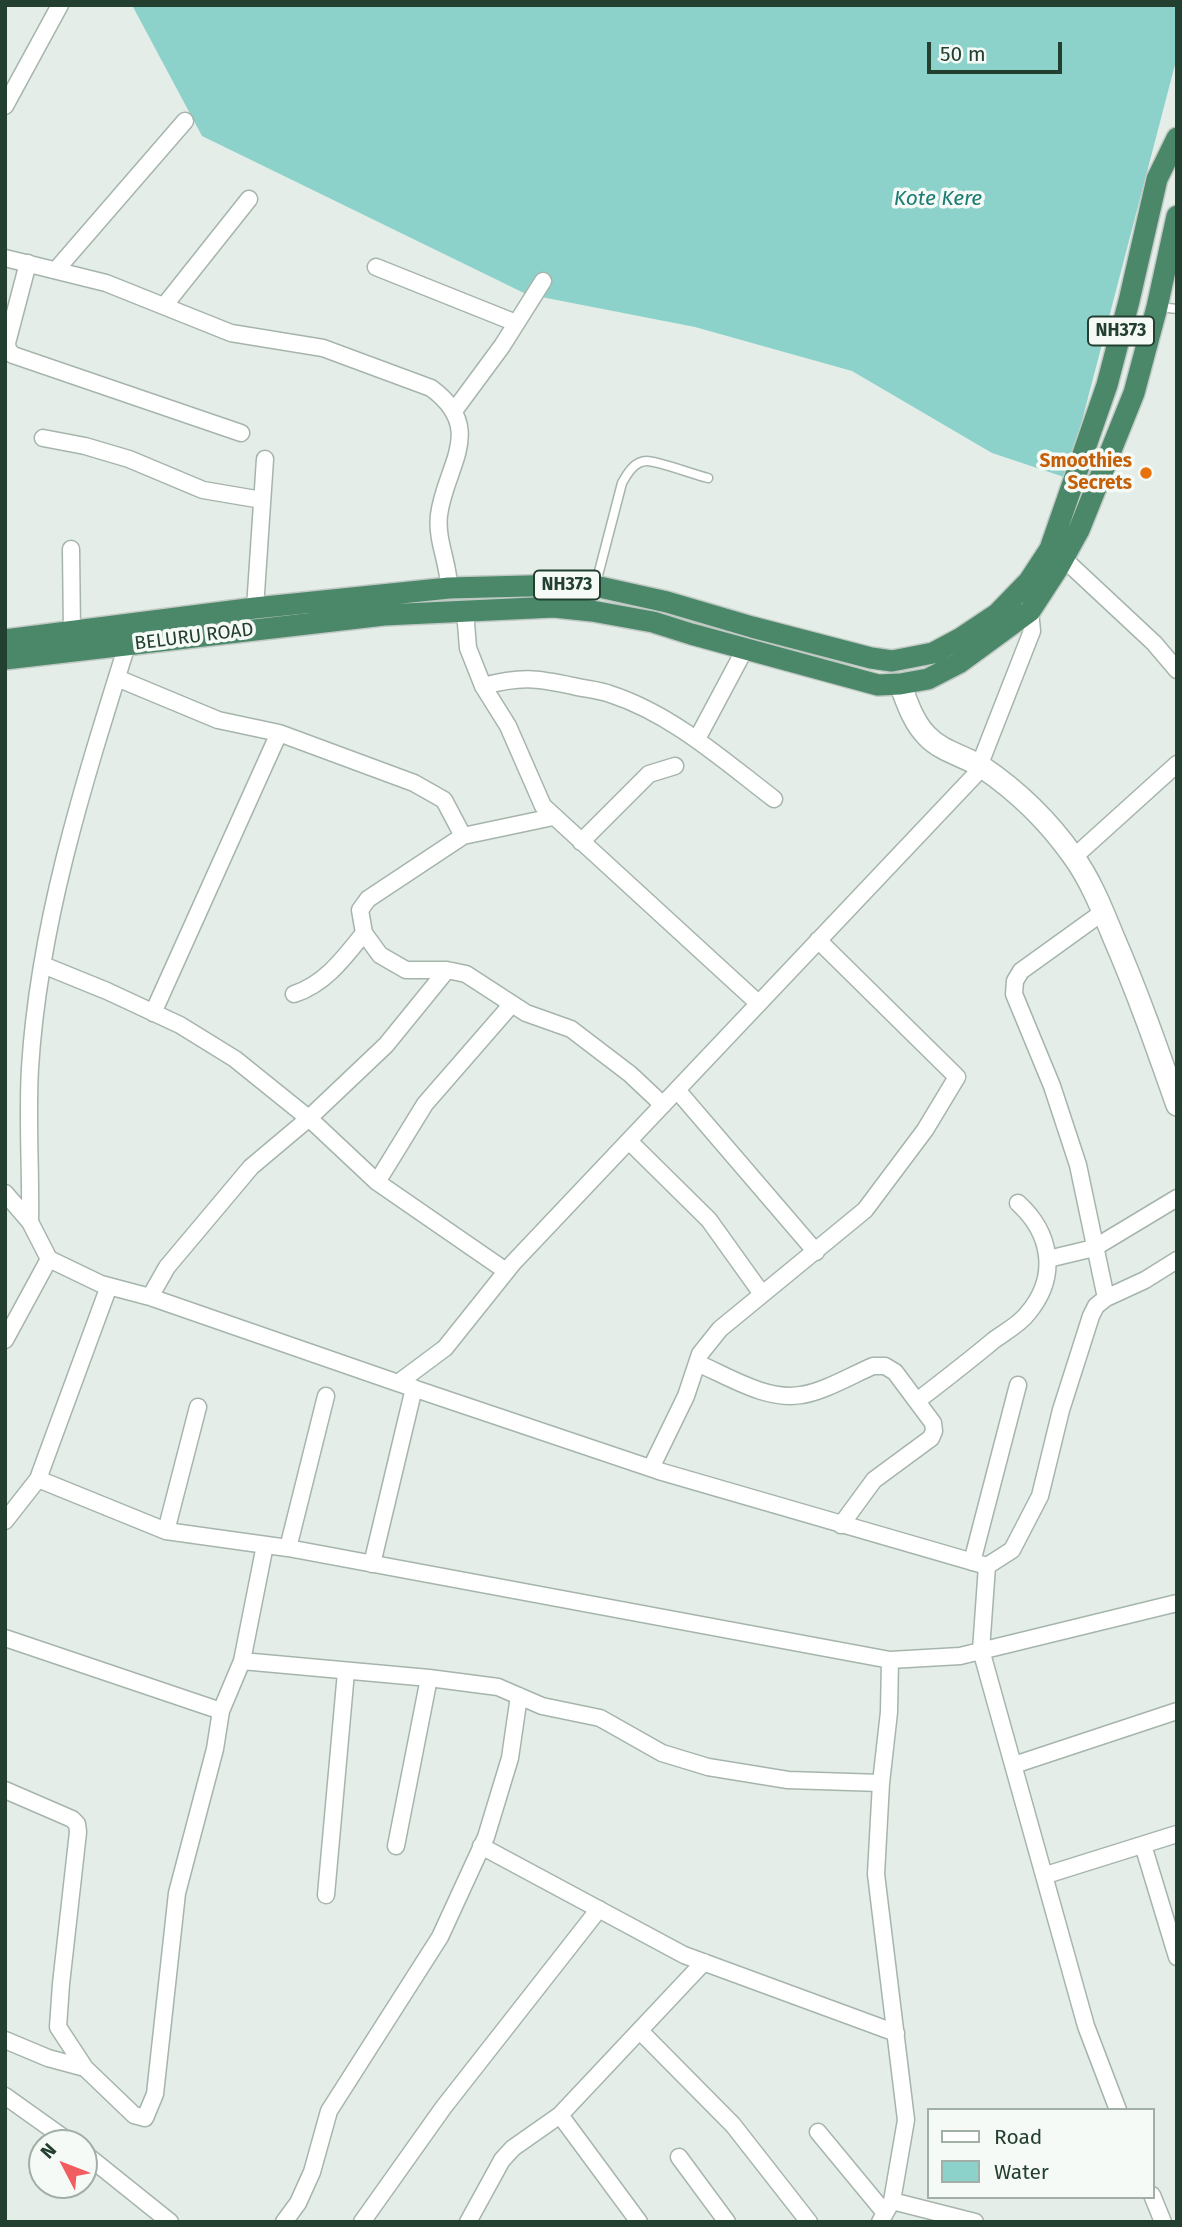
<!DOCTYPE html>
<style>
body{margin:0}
#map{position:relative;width:1182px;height:2227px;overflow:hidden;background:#e4ede7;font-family:"Fira Sans",sans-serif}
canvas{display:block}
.frame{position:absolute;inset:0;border:7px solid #233f30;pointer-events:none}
.legend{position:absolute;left:927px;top:2108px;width:228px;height:91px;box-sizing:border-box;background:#f5faf6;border:2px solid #a1afa7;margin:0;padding:9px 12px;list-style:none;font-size:21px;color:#233f30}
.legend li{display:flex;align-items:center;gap:14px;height:35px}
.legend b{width:35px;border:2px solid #a1afa7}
.north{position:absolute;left:28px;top:2129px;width:70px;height:70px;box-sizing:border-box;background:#f5faf6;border:2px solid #a1afa7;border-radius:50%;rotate:312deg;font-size:19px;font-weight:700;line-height:28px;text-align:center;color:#233f30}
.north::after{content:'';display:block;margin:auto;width:24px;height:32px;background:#f25d5f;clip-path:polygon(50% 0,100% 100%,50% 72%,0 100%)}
.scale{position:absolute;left:927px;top:42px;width:135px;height:32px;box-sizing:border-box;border:4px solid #233f30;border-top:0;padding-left:9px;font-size:21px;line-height:24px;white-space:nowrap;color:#233f30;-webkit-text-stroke:5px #f5faf6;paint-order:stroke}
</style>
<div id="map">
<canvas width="1182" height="2227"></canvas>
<div class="frame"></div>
<ul class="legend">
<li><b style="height:9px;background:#fff"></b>Road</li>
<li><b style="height:19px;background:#8cd2cb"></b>Water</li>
</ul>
<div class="north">N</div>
<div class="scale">50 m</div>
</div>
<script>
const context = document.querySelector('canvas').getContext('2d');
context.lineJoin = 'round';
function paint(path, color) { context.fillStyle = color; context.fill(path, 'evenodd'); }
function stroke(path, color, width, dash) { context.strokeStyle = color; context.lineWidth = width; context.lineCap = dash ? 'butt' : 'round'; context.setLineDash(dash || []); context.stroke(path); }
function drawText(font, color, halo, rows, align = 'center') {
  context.font = font + ' "Fira Sans",sans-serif'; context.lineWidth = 7; context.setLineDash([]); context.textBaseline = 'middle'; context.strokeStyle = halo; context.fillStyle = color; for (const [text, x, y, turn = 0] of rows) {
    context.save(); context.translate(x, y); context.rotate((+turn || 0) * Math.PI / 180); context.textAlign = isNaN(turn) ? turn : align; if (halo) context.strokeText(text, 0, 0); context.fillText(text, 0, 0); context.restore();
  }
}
paint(new Path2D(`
 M 132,5 L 1177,5 L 1177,57 L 1067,478 L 992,453 L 852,371 L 695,327 L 526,294 L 202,136 Z`), '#8cd2cb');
const service = new Path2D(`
 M 1160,307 L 1177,309
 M 596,583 L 622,483 C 627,474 634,461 647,461 C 658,461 695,475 708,478`);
const minor = new Path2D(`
 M 5,106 L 60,5
 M 5,258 L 106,283 L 231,333 L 323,348 L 431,388 C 487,429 445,466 439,515 C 436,541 449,563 449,588
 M 28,263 L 7,343 L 8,350 L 13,355 L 241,433
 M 376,267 L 516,323
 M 56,270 L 185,121
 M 164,306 L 249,199
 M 454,411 L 502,346 L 543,281
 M 43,438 L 85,446 L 129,459 L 203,490 L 262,500
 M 71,549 L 72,632
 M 1064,559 L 1154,643 L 1177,670
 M 255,608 L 265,459
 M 465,611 L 468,648 L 483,686 L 508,726 L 543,806 L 758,1003
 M 117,678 L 218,720 L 279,733 L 414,783 L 444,800 L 463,836
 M 483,686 C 521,676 536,678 573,686 C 585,689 599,690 610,694 C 672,714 723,760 774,799
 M 697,739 L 745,649
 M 553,817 L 463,836 L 368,899 L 360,910 L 364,933 L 380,955 L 406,970 L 447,970 L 466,974 L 526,1013 L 571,1029 L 630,1074 L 663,1105
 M 581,842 L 649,774 L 675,766
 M 1074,857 L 1177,764
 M 1103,912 L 1021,971 L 1015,981 L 1014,994 L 1052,1086 L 1078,1165 L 1106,1298
 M 43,965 L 107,991 L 180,1025 L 235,1059 L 312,1121 L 377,1182 L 506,1271
 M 294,994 C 325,984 344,958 364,933
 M 153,1013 L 279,733
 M 677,1090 L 816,1252
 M 629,1141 L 709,1220 L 762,1294
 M 377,1182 L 425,1104 L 512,1004
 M 5,1193 L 30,1222 L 49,1259 L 101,1284 L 150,1297 L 398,1383 L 445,1348 L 513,1263 L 976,774 L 1032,631 L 1030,611
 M 30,1222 C 31,1171 27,1119 30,1068 C 39,923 84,782 127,645
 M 1048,1259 L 1094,1248 L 1177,1198
 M 150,1297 L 167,1267 L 251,1167 L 308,1119 L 386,1045 L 447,970
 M 5,1340 L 49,1259
 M 697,1363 C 728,1376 766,1401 801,1395 C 823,1392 852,1375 873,1366 L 885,1366 L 895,1372 L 933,1423 L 934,1431 L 931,1438 L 874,1480 L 841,1525
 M 398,1383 L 659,1471 L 987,1566 L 1012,1550 L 1040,1496 L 1061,1410 L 1091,1316 L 1096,1306 L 1106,1298 L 1145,1280 L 1177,1260
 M 917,1401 C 943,1381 969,1361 994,1340 C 1005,1332 1020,1324 1028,1313 C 1059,1276 1051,1233 1018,1203
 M 651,1468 L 686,1396 L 700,1354 L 720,1329 L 865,1210 L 925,1130 L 957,1077 L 818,940
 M 38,1479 L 166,1531 L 288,1548 L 890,1660 L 960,1656 L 1177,1603
 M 5,1521 L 38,1479 L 109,1286
 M 166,1531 L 198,1407
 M 288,1548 L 326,1396
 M 972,1562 L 1018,1385
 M 372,1564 L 414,1388
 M 987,1566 L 981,1650 L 1086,2026 L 1118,2110
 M 5,1638 L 221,1711
 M 242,1661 L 429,1678 L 498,1687 L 542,1706 L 600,1718 L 662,1753 L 708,1767 L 788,1780 L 881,1783
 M 1014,1765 L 1177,1711
 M 5,1790 L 72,1819 L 77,1824 L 78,1832 L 61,1984 L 58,2027 L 85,2068
 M 1143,1845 L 1177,1957
 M 396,1846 L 429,1678
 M 481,1846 L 684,1955 L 896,2033
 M 1046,1875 L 1177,1834
 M 326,1895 L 346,1672
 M 640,2031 L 733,2125 L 809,2222
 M 5,2040 L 48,2058 L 85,2068 L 134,2115 L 145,2118 L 155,2094 L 177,1893 L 215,1749 L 221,1711 L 242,1661 L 265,1545
 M 5,2096 L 71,2143
 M 560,2115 L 639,2222
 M 818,2132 L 885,2213
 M 84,2153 L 170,2222
 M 679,2157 L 727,2222
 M 1152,2195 L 1163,2222
 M 892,2201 L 975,2222
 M 284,2222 L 298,2203 L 312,2172 L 329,2111 L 440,1937 L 486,1837 L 510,1758 L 519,1696
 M 362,2222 L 443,2108 L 599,1909
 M 468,2222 L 502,2160 L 513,2148 L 560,2115 L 704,1962
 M 880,2222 L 892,2201 L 906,2120 L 876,1874 L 881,1783 L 889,1712 L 890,1660`);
const tertiary = new Path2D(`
 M 900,684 C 907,702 913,722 927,736 C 941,751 964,756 982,767 C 1016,790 1049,822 1073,856 C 1090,879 1102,909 1113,936 C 1137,991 1157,1048 1177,1105`);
const trunk = new Path2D(`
 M 5,640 L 255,608 L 449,588 L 566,585 L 595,586 L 667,602 L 752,627 L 871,658 L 892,661 L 933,653 L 961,638 L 997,614 L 1029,581 L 1050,549 L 1107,385 L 1129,301 L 1157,179 L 1177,138
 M 5,659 L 384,615 L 554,607 L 592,611 L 653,622 L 691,634 L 878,685 L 900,684 L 928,679 L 959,663 L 1030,611 L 1058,568 L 1079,530 L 1134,393 L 1157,307 L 1177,216`);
stroke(service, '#a6b5ac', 11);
stroke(minor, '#a6b5ac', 19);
stroke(tertiary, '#a6b5ac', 24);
stroke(trunk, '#c1c9c5', 24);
stroke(service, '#fff', 8);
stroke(minor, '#fff', 16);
stroke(tertiary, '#fff', 21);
stroke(trunk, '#4b886a', 21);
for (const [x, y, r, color] of [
 [1146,473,7,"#e8710a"]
]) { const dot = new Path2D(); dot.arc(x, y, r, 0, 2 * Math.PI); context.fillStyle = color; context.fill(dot); stroke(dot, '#f5faf6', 2.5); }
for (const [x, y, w] of [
 [1121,331,66],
 [567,585,66]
]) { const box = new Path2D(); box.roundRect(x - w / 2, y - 14.5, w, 29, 5); context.fillStyle = '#f5faf6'; context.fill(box); stroke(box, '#233f30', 2); }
drawText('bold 18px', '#233f30', null, [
 ["NH373",1121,331],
 ["NH373",567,585]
]);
drawText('bold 19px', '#c56008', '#f5faf6', [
 ["Smoothies",1132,462],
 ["Secrets",1132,484]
], 'right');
drawText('19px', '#233f30', '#f5faf6', [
 ["BELURU ROAD",194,637,-7]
]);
drawText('italic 21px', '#1c7c73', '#f5faf6', [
 ["Kote Kere",938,199]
]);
</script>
